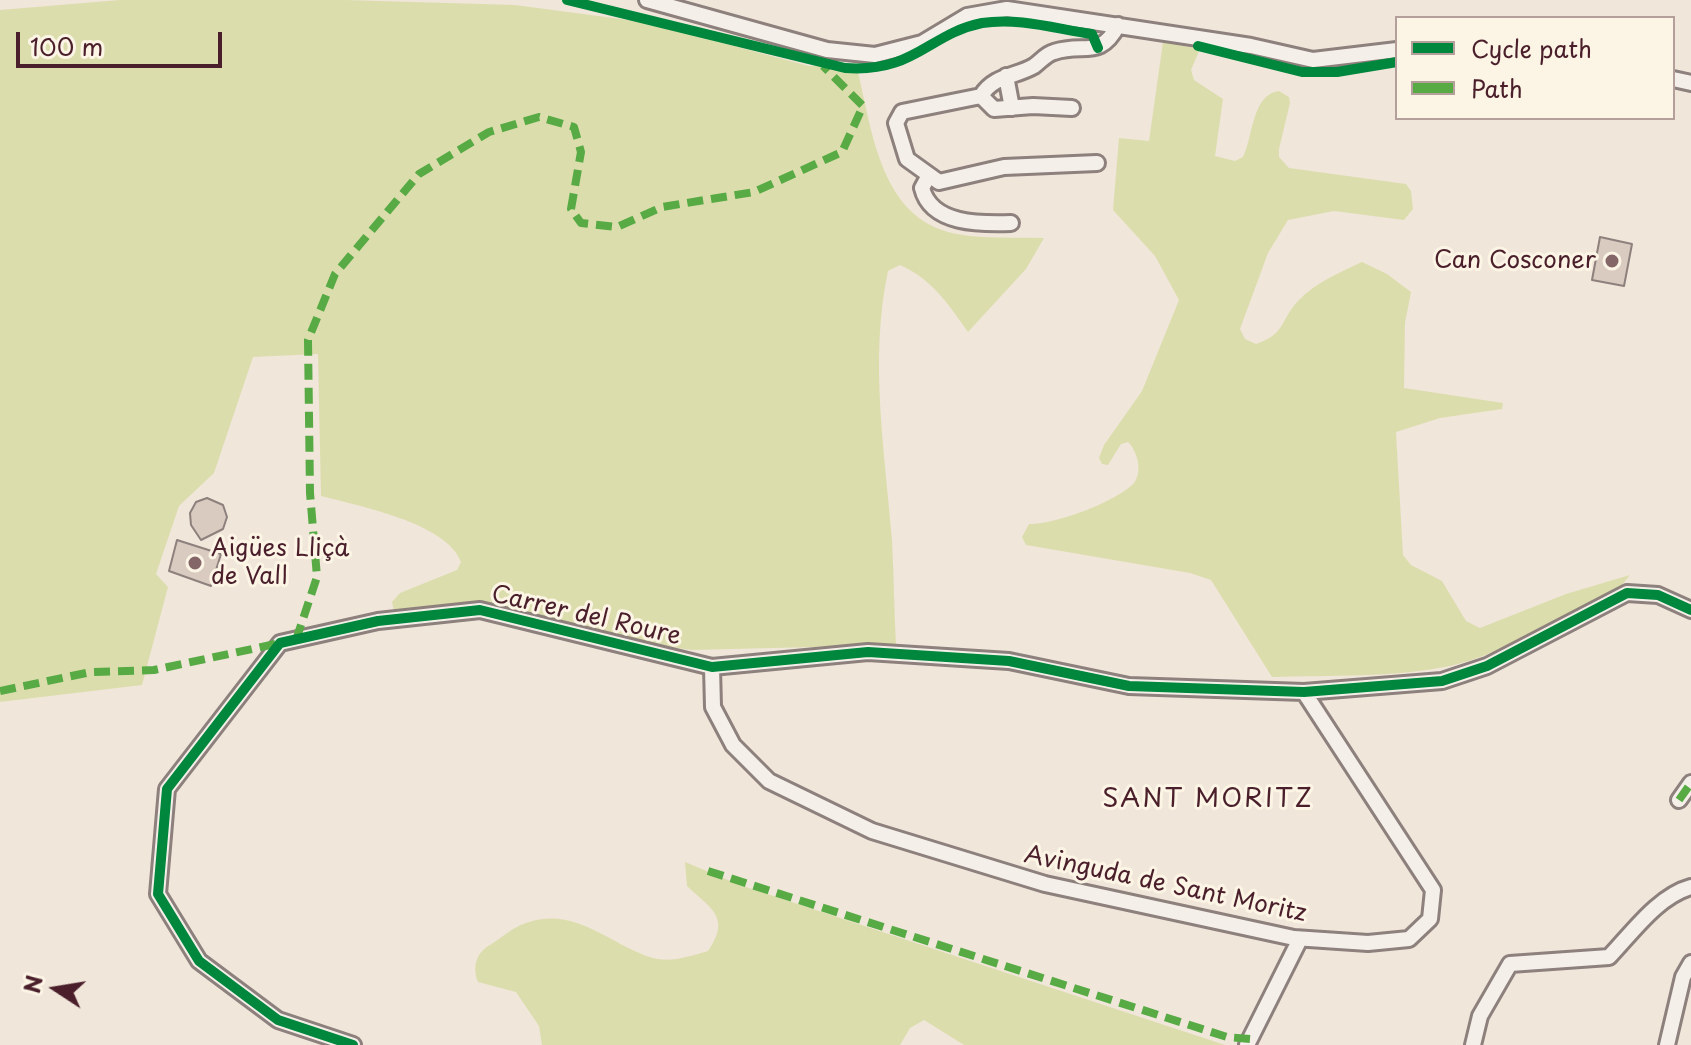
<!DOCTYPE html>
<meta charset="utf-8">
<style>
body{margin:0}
#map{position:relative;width:1691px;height:1045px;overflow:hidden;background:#f0e6da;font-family:"Playpen Sans",sans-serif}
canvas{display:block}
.legend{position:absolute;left:1395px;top:16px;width:280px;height:104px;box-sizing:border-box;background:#fcf5e5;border:2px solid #b59f9b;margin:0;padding:10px 14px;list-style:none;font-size:24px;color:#4a1f2b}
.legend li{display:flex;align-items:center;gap:16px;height:40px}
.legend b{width:40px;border:2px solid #b59f9b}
.north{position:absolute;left:16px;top:949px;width:80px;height:80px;-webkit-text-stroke:6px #fcf5e5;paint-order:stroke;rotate:282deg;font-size:22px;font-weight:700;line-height:32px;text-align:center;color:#4a1f2b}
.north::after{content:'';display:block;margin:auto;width:28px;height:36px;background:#4a1f2b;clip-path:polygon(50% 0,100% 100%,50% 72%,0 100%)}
.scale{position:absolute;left:16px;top:32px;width:206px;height:36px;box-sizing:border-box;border:4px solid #4a1f2b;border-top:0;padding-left:10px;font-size:24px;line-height:28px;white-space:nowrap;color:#4a1f2b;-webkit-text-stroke:6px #fcf5e5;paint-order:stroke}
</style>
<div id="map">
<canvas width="1691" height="1045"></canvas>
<ul class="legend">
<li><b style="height:10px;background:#00873e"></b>Cycle path</li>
<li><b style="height:10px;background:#57aa44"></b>Path</li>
</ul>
<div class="north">N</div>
<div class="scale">100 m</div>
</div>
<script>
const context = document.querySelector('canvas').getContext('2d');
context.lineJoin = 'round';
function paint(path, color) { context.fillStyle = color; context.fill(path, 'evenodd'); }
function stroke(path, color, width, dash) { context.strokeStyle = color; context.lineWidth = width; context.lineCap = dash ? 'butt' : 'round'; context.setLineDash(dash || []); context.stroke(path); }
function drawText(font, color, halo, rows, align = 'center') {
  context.font = font + ' "Playpen Sans",sans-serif'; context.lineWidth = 6; context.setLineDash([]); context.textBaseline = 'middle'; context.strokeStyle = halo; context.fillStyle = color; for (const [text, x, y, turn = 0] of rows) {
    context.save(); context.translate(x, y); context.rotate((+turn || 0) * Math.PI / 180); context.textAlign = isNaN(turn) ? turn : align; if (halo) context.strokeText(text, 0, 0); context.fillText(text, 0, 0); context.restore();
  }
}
paint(new Path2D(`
 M 120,0 L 346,0 L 515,5 L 644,22 L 809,66 L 856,64 C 873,131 879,224 963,235 C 989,239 1018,237 1044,238 L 1026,269 L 968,332 C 948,304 933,280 900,265 L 888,271 C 869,360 885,452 892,541 C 894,575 894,610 896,645 L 692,650 L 641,643 L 479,602 L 394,611 L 392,602 L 400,593 L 457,570 L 461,562 C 447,523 359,506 321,496 L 318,354 L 253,357 L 214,473 L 179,506 L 156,574 L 168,587 L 142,685 L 0,702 L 0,10 Z
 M 1163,42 L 1200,49 L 1191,70 L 1194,80 L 1223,99 L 1215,156 L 1235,161 L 1243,157 C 1253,137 1252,94 1279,91 L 1289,97 L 1290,103 L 1279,149 L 1279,157 L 1289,168 L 1406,184 L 1411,191 L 1413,209 L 1404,220 L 1334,211 L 1288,220 L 1268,253 L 1240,329 L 1245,339 L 1256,344 C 1286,334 1280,320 1298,301 C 1316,282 1339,273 1362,262 L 1387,274 L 1411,292 L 1405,323 L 1404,388 L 1503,403 L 1502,409 L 1440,418 L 1396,432 L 1403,555 L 1411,565 L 1442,581 L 1466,621 L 1480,628 L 1566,594 L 1630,575 L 1621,586 C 1572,611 1502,655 1450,666 C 1392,678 1331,675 1272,677 L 1211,580 L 1190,573 L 1026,545 L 1022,537 L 1029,524 C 1054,525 1118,501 1134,483 C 1143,471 1137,451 1128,442 L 1121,444 L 1108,465 L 1102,464 L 1099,458 L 1104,445 L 1142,391 L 1179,300 L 1155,256 L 1113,210 L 1119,138 L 1149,141 Z
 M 685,862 L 740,885 L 1225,1045 L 964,1045 L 924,1020 L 910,1028 L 900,1045 L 542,1045 L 539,1026 L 516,992 L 478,982 C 472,967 476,953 490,945 C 501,938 513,927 526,923 C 575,905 610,945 653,958 C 671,963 690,956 708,951 C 732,917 710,908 687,886 Z`), '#dcddad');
const building = new Path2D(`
 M 1600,237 L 1632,244 L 1624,286 L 1592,280 Z
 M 207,498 L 223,505 L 227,517 L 223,529 L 201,540 L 191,525 L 190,513 L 196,502 Z
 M 177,540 L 221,554 L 211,586 L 169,571 Z`);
paint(building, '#dacbc0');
stroke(building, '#8d807d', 2);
const minor = new Path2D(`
 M 647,0 L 827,50 L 875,55 L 922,43 L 967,16 L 1007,9 L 1251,46 L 1313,60 L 1397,50
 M 1006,76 L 1012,108
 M 1673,79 L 1691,83
 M 981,96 L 994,109 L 1033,106 L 1072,108
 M 1097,163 L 1004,167 L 939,182 L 907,159 L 896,123 L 902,112 L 981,96 C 994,75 1015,77 1034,66 C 1041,61 1046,54 1054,52 C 1084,42 1100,60 1118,25
 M 928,177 L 922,188 C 931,225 981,224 1011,223
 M 712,667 L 713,707 L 733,745 L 769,781 L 872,831 L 1045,884 L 1294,938 L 1368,943 L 1409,939 L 1430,919 L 1433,890 L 1304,692
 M 1679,800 L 1691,783
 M 353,1045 L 278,1020 L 199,961 L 158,894 L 167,789 L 280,643 L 378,621 L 480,610 L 712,667 L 868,652 L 1009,661 L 1129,686 L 1304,692 L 1442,681 L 1487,666 L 1627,593 L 1658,595 L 1691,610
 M 1247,1045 L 1300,939
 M 1473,1045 L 1480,1016 L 1510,964 L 1609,957 C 1632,933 1658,896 1691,887
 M 1667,1045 L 1683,977 L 1691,963`);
stroke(minor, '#8d807d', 20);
stroke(minor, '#f4f0e9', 14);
stroke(new Path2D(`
 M 296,640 L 317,577 L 310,493 L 308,340 L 335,274 L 419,174 L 489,132 L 539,117 L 574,127 L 581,152 L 571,209 L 581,223 L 617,227 L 662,207 L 754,192 L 842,152 L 863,106 L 823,66
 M 0,691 L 91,672 L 154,670 L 280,643
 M 1679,800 L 1691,783
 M 708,871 L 1227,1037 L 1250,1039`), '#57aa44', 8, [16, 8]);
stroke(new Path2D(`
 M 567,0 L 845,68 C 915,73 928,34 982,23 C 1018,17 1057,29 1092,34 L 1098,48
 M 1198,46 L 1302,72 L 1337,72 L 1397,62
 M 353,1045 L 278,1020 L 199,961 L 158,894 L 167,789 L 280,643 L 378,621 L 480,610 L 712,667 L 868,652 L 1009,661 L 1129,686 L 1304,692 L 1442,681 L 1487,666 L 1627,593 L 1658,595 L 1691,610`), '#00873e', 10);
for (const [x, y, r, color] of [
 [1612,261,8,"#846568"],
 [195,563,8,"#846568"]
]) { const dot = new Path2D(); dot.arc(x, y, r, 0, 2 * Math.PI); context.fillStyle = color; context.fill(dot); stroke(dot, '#fcf5e5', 3); }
drawText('24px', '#4a1f2b', '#fcf5e5', [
 ["Can Cosconer",1596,261],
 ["Aigües Lliçà",211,549,"left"],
 ["de Vall",211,577,"left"]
], 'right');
drawText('24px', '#4a1f2b', '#fcf5e5', [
 ["Carrer del Roure",586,616,13],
 ["Avinguda de Sant Moritz",1165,885,12]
]);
context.letterSpacing = '2px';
drawText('26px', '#4a1f2b', '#fcf5e5', [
 ["SANT MORITZ",1208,800]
]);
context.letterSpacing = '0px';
</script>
